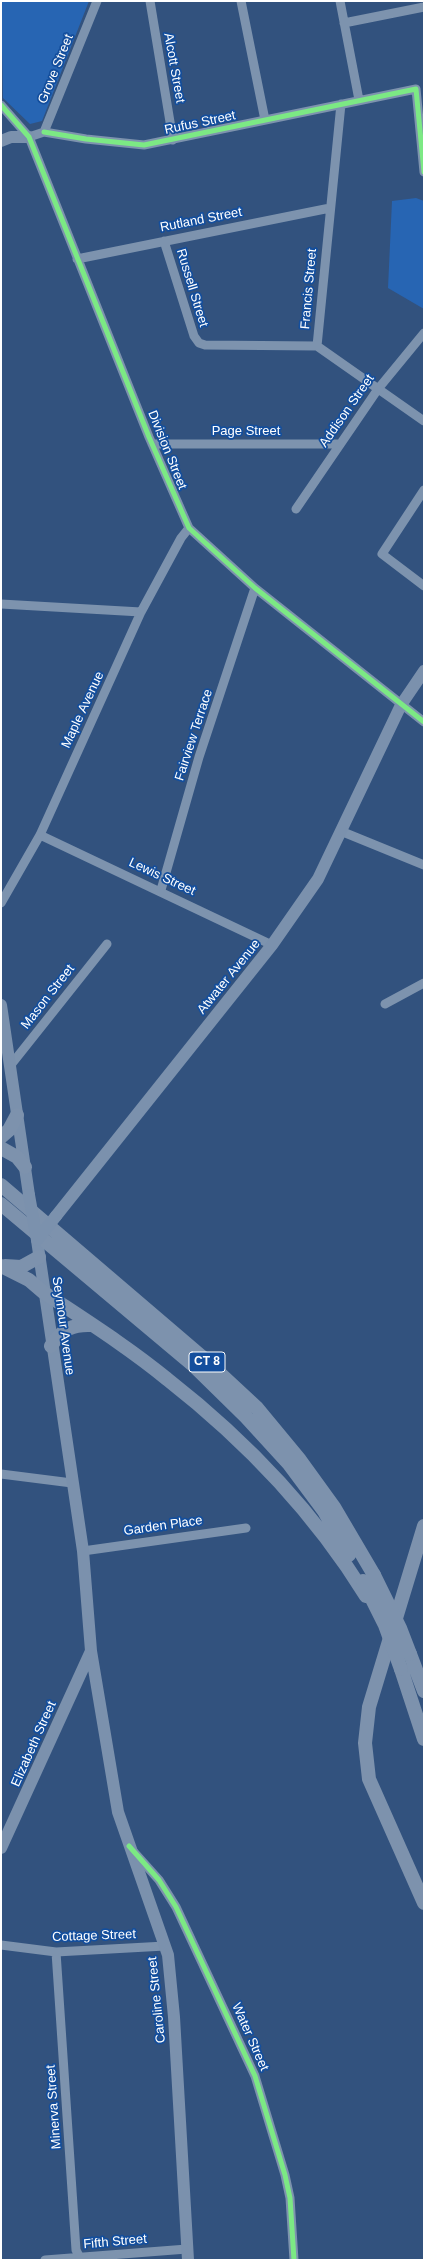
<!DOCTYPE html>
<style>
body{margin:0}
#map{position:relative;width:425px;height:2261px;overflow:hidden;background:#32527e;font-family:Arial,sans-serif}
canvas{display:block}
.frame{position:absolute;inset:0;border:2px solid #fff;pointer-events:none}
</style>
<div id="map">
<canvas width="425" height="2261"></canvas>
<div class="frame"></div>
</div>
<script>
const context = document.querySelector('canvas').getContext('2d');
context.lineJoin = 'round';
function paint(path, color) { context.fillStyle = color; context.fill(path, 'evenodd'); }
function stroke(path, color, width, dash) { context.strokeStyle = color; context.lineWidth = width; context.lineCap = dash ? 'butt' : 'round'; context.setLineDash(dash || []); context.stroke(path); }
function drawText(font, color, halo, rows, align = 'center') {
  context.font = font + ' Arial,sans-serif'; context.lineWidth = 3.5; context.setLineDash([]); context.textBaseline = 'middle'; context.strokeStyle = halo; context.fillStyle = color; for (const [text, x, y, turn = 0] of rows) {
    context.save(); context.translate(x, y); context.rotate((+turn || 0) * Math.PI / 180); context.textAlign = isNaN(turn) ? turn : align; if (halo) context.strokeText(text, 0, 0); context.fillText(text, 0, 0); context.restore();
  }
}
paint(new Path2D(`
 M 1,1 L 89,1 L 42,121 L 30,124 L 3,98 Z
 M 416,198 L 424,201 L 424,309 L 388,288 L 392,201 Z`), '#2765b3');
stroke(new Path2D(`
 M 150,1 L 173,140
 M 241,1 L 265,120
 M 340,1 L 359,100
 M 344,23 L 424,7
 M 1,105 L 29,137 L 149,437 L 189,528 L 255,588 L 424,722
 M 44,132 L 86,139 L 144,145 L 416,89 L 424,172
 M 29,137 L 44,132 L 97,1
 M 164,241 L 194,336 L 199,343 L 205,345 L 317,346
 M 77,259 L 330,208
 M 317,346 L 341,104
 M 317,346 L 424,421
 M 152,444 L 339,444
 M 424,490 L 382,554 L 424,586
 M 296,509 L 378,389 L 424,333
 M 1,604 L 141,612
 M 343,832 L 424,865
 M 40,835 L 272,945
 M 161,890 L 199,757 L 255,588
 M 1,903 L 40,835 L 141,612 L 181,538 L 189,528
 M 385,1004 L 424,983
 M 10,1066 L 107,944
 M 1,1474 L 72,1483
 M 83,1551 L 246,1528
 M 133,1851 L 159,1880 L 176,1907 L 255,2076 L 285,2175 L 290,2198 L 294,2260
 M 1,1945 L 56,1952 L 165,1946
 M 56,1952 L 76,2250 L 81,2260
 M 45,2260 L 187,2249`), '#7d93ae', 9);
stroke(new Path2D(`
 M 1,141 L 11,137 L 29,137
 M 1,1005 L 29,1195
 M 56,1216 L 272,945 L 318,879 L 401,705 L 424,671
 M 37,1240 L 83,1551 L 91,1651 L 118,1812 L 168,1955 L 174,2017 L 188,2260
 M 1,1848 L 91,1651`), '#7b91ad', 12);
stroke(new Path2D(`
 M 1,1137 L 9,1130 L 17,1115
 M 1,1148 L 17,1157 L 25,1167
 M 1,1185 L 201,1356 L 257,1408 L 300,1460 L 334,1507 L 374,1575
 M 1,1204 L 194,1366 L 246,1417 L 289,1464 L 324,1511 L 349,1555
 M 1,1266 L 29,1280 L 43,1292 C 85,1320 128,1347 167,1379 C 245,1440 314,1512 366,1596
 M 5,1266 L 21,1267 L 39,1257
 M 51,1346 C 62,1329 73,1324 92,1325
 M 424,1526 L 369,1707 L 365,1743 L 369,1779 L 424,1903
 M 410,1654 L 424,1691
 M 401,1669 L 424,1739`), '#7d92ad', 14);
stroke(new Path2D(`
 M 29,1195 L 37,1240
 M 37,1240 L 56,1216`), '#7b91ad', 12);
stroke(new Path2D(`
 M 374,1575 L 400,1628 L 410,1654
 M 363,1581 L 385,1625 L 401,1669`), '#7d92ad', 14);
stroke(new Path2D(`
 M 1,105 L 29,137 L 149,437 L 189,528 L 255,588 L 424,722
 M 44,132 L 86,139 L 144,145 L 416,89 L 424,172
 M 129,1846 L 159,1880 L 176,1907 L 255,2076 L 285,2175 L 290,2198 L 294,2260`), '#7ce984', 5);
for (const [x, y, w] of [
 [207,1362,36]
]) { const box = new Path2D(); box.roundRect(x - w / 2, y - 10, w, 20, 3); context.fillStyle = '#134e9d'; context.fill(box); stroke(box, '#fff', 1); }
drawText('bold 12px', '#fff', null, [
 ["CT 8",207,1362]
]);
drawText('13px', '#fff', '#134e9d', [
 ["Alcott Street",174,68,80],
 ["Grove Street",56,69,-68],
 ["Rufus Street",200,123,-12],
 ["Rutland Street",201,220,-11],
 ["Russell Street",192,288,73],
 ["Francis Street",309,289,-85],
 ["Addison Street",347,411,-55],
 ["Page Street",246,431],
 ["Division Street",167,450,68],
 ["Maple Avenue",83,710,-65],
 ["Fairview Terrace",194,735,-72],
 ["Lewis Street",162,877,25],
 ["Atwater Avenue",229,977,-51],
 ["Mason Street",48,997,-52],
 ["Seymour Avenue",63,1326,82],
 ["Garden Place",163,1526,-8],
 ["Elizabeth Street",34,1744,-66],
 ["Cottage Street",94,1936,-2],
 ["Caroline Street",157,2000,-96],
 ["Water Street",250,2037,66],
 ["Minerva Street",54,2107,-94],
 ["Fifth Street",115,2242,-5]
]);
</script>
